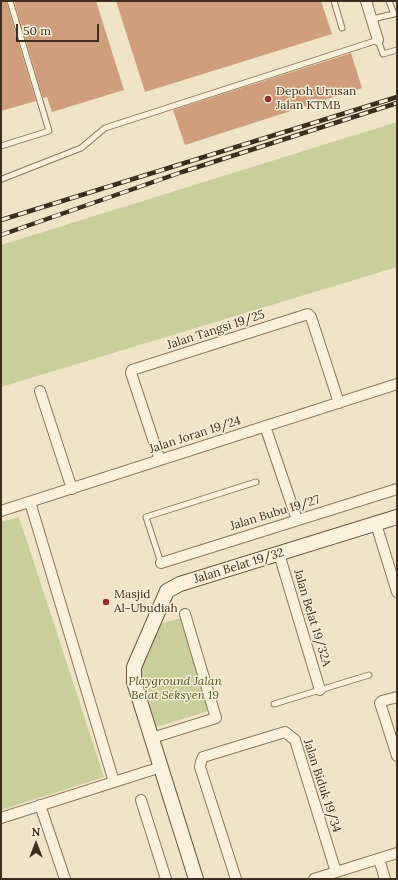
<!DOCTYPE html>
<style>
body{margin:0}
#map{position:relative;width:398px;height:880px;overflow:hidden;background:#f0e4c8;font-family:Lora,serif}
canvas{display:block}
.frame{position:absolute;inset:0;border:2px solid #3d2e20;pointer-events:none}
.north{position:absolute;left:16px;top:824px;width:40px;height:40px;-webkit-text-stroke:3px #f7eed8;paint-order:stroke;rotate:0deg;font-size:11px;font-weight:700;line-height:16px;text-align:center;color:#3d2e20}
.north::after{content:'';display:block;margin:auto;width:14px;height:18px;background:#3d2e20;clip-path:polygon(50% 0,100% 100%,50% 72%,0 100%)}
.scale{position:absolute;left:16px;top:24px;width:83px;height:18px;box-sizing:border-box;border:2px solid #3d2e20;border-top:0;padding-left:5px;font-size:12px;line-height:14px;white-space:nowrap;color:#3d2e20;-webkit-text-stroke:3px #f7eed8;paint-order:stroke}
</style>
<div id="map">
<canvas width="398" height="880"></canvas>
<div class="frame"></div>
<div class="north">N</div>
<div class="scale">50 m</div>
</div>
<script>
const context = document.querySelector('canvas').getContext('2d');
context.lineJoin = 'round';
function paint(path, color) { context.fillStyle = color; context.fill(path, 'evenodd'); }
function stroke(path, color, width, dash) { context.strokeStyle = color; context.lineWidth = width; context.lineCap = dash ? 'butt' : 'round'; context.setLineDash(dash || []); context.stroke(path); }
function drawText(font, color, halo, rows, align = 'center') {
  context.font = font + ' Lora,serif'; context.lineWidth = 3; context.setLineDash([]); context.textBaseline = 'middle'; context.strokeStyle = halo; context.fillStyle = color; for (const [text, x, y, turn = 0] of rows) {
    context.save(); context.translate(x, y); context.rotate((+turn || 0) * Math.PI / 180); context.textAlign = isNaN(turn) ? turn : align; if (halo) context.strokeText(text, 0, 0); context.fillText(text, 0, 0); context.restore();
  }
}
paint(new Path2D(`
 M 397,122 L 397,267 L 1,387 L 1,245 Z
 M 19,517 L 104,777 L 1,810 L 1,522 Z
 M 184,617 L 212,710 L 156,727 L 140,667 L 156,625 Z`), '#c9cf9b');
paint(new Path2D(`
 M 1,1 L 6,1 L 36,101 L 1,111 Z
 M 14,1 L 96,1 L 124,90 L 52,112 L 47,97 L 43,98 Z
 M 116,1 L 321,1 L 332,34 L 145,92 Z
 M 351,53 L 362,88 L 185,145 L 173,110 Z`), '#cf9f7d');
const lane = new Path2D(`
 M 334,1 L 342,28
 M 372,19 L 394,14 L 389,1
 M 1,146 L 49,131 L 10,1
 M 2,179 L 81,148 L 105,128 L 378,40 L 383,54 L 397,50
 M 161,563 L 146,517 L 256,482
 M 274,704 L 369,675`);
const street = new Path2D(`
 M 366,1 L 378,40
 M 40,391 L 72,489
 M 265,426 L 297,520
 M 160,460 L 131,373 L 132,370 L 308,314 L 311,317 L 339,403
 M 30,502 L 114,782
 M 1,511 L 397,384
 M 376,524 L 397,592
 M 279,554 L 320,690
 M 161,563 L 397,489
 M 397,697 L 382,701 L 380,703 L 397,756
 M 152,738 L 216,718 L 185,614
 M 141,800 L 166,879
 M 40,805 L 65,879
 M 1,818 L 161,767
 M 379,859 L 385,879
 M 236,879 L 200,767 L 201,762 L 203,757 L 285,732 L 295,740 L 336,872
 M 314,879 L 397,853`);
const secondary = new Path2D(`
 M 196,879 L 134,682 L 134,667 L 167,591 L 180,584 L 397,517`);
stroke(lane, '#8d765c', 7);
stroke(street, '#8d765c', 12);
stroke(secondary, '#6f573f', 16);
stroke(lane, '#faf1dc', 5);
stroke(street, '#faf1dc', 10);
stroke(secondary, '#faf1dc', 14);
const rail = new Path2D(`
 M 1,220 L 397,97
 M 1,235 L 182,172 L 397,103`);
stroke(rail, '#3d2e20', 4.5);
stroke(rail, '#f7eed8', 3, [9]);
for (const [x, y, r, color] of [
 [268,99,4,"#9e2a2b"],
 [106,602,4,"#9e2a2b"]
]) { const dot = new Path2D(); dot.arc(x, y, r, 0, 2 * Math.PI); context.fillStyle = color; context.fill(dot); stroke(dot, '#f7eed8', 1.5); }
drawText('12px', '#3d2e20', '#f7eed8', [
 ["Depoh Urusan",276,92],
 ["Jalan KTMB",276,106],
 ["Masjid",114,595],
 ["Al-Ubudiah",114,609]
], 'left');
drawText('12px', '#3d2e20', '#f7eed8', [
 ["Jalan Tangsi 19/25",216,330,-18],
 ["Jalan Joran 19/24",195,435,-18],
 ["Jalan Bubu 19/27",275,513,-17],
 ["Jalan Belat 19/32",239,566,-17],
 ["Jalan Belat 19/32A",312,618,73],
 ["Jalan Biduk 19/34",322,786,72]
]);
drawText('italic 12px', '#4d5a26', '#f7eed8', [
 ["Playground Jalan",175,682],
 ["Belat Seksyen 19",175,696]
]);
</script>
